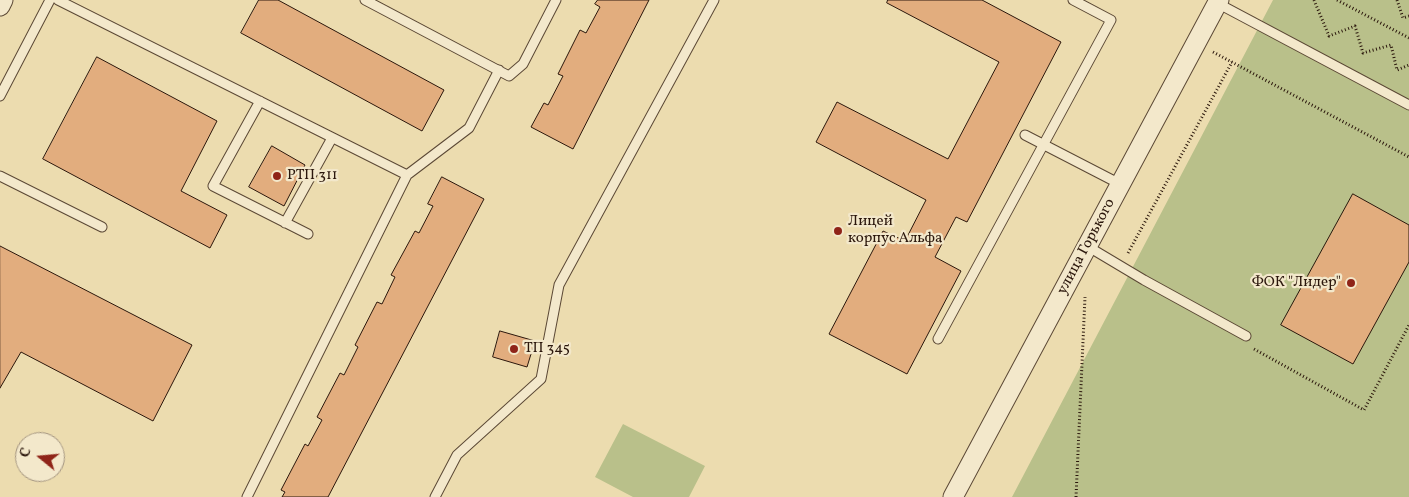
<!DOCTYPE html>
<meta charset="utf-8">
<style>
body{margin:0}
#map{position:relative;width:1409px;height:497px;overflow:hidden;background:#ecdcaf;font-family:Vollkorn,serif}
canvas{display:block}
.north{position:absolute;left:15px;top:432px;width:50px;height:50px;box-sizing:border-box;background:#f3e8cb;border:1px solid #a3947f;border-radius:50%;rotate:287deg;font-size:14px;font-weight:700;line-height:20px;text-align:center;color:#2b170c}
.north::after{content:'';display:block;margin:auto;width:18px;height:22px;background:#8f2418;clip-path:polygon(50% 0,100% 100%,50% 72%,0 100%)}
</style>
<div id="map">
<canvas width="1409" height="497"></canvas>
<div class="north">С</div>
</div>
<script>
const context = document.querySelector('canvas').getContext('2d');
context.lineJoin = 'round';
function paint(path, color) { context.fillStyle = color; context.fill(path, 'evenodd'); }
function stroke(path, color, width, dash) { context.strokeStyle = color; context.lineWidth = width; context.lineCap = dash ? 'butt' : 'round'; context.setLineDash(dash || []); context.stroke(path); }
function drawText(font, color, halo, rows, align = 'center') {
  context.font = font + ' Vollkorn,serif'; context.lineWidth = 4.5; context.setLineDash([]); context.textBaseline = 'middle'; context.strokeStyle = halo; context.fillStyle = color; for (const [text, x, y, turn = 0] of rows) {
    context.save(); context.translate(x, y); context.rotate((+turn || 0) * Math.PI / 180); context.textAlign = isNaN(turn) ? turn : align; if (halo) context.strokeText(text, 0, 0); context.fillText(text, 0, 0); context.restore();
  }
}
paint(new Path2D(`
 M 1273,0 L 1409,0 L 1409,497 L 1012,497 Z
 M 623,424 L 705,466 L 689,497 L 633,497 L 595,477 Z`), '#b9c08a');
const building = new Path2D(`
 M 259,0 L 278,0 L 444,90 L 422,131 L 241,33 Z
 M 598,0 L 649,0 L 573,149 L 531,127 L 544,103 L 548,105 L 563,76 L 558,74 L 580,30 L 586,33 L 600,7 L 595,4 Z
 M 888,0 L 982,0 L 1061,42 L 967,222 L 956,217 L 935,257 L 961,271 L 907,374 L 829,334 L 883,231 L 905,241 L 926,200 L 816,142 L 837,102 L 948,159 L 999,62 L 887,3 Z
 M 97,57 L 217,121 L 181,191 L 227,215 L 210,248 L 43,159 Z
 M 272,146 L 305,165 L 284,206 L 249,187 Z
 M 442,177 L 484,199 L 328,497 L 282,497 L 285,492 L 281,490 L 305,444 L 308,446 L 322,420 L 317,417 L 340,373 L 344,375 L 358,347 L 355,345 L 377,302 L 382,304 L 395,277 L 391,275 L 415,231 L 419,233 L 433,206 L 428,204 Z
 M 1353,194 L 1409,225 L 1409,262 L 1353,364 L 1281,325 Z
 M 0,246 L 192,345 L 153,421 L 21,352 L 0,388 Z
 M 500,331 L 535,341 L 527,367 L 493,357 Z`);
paint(building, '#e2ad7e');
stroke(building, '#2b170c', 1);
const service = new Path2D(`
 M 58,0 L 407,175 L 469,128 L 499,70
 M 365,0 L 509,76 L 523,64 L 556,0
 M 1217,3 L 1409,105
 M 0,96 L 50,0
 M 260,101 L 213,186 L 308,234
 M 1025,135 L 1120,184
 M 0,176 L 102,227
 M 285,223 L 332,138
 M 1087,246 L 1144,280 L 1246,336
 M 938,339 L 1111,20 L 1073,0
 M 247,497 L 407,175
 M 435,497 L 457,455 L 541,379 L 559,285 L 714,0`);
const minor = new Path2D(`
 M 0,6 L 3,0
 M 953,497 L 1219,0`);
stroke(service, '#5b4835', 11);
stroke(minor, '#5b4835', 21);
stroke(new Path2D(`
 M 1314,0 L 1329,36 L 1355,26 L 1363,53 L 1391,45 L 1397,70 L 1409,65
 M 1337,0 L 1409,38
 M 1397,0 L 1403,18 L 1409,16
 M 1213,52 L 1409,157
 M 1128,253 L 1232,62
 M 1254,349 L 1364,410 L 1409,325
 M 1076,497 L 1085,297`), '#2b170c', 3, [1, 2.5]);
stroke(service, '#f3e8cb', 9);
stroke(minor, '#f3e8cb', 19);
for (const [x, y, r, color] of [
 [277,176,5,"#8f2418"],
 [838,231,5,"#8f2418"],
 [1351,283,5,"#8f2418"],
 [514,349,5,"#8f2418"]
]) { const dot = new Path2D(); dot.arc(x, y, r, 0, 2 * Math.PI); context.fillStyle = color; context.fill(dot); stroke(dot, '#f3e8cb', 2); }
drawText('15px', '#2b170c', '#f3e8cb', [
 ["РТП 311",287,176],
 ["Лицей",848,222],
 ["корпус Альфа",848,239],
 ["ФОК \"Лидер\"",1341,283,"right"],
 ["ТП 345",524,349]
], 'left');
drawText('15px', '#2b170c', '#f3e8cb', [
 ["улица Горького",1087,247,-62]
]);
</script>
